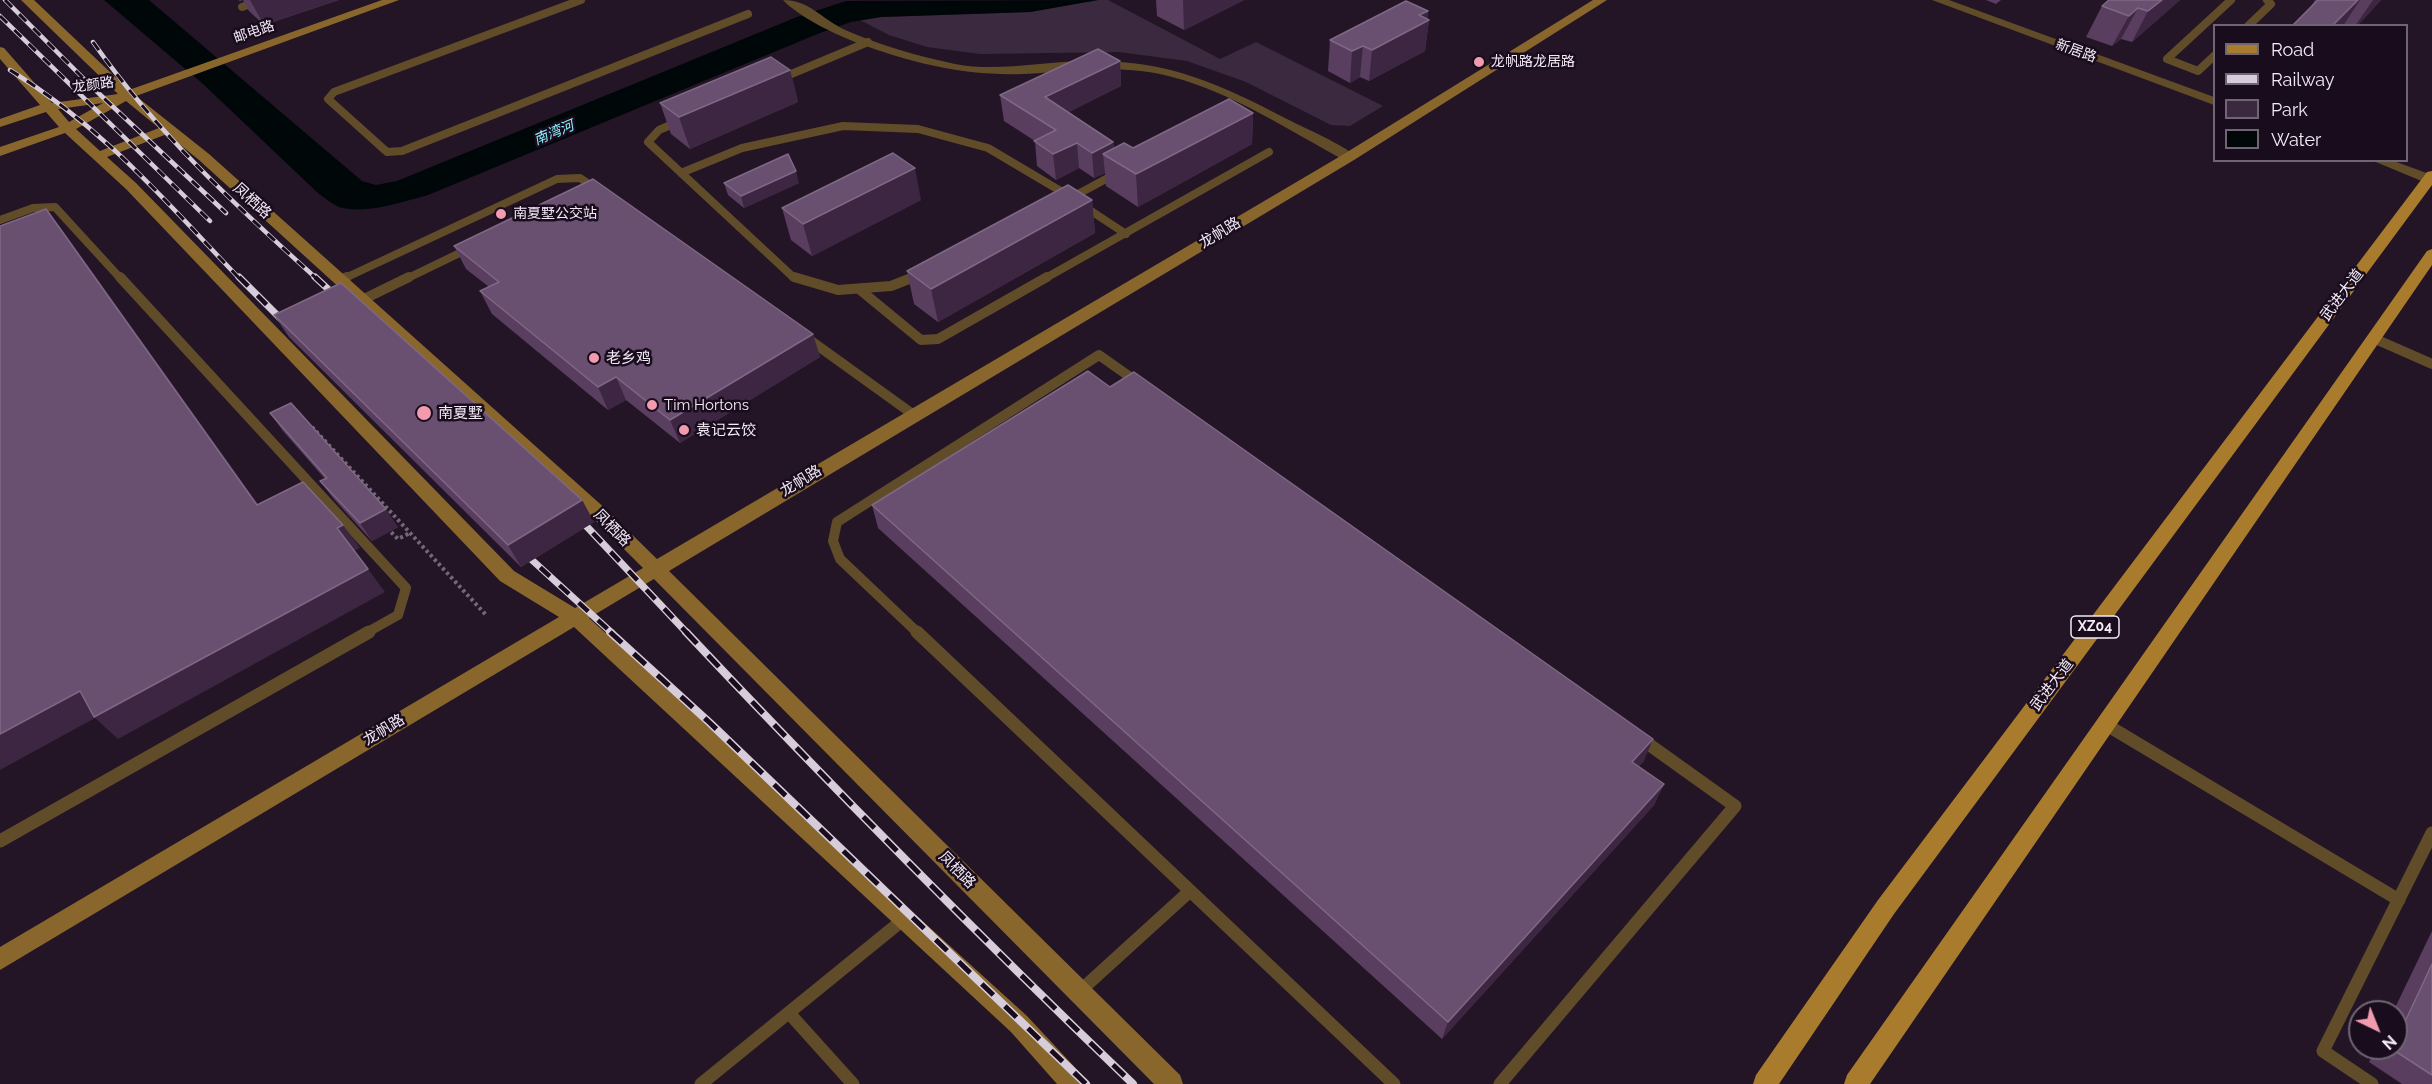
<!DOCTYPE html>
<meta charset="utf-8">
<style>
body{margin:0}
#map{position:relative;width:2432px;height:1084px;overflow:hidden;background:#231526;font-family:Raleway,sans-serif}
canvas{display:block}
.legend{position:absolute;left:2213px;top:24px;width:195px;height:138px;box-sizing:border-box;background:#190c1d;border:2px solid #706574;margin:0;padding:8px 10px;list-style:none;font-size:18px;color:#f3eaf6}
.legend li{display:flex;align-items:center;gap:12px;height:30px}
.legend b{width:30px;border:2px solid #706574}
.north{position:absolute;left:2348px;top:1000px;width:60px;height:60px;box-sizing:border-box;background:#190c1d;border:2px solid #706574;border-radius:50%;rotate:137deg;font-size:16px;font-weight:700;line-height:24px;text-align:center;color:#f3eaf6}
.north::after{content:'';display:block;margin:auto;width:21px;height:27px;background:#f29aae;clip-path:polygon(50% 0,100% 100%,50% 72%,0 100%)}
</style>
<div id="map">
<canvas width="2432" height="1084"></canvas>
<ul class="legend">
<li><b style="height:8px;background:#a87c2c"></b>Road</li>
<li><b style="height:8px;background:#d7cdda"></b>Railway</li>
<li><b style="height:16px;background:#3b2940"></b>Park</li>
<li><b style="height:16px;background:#000709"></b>Water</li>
</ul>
<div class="north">N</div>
</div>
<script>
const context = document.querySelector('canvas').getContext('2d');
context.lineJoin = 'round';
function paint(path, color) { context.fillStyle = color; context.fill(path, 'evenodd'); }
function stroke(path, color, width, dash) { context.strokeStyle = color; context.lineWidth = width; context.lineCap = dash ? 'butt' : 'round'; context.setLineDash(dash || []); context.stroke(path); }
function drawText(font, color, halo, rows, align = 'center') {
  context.font = font + ' Raleway,"Noto Sans SC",sans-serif'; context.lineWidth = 5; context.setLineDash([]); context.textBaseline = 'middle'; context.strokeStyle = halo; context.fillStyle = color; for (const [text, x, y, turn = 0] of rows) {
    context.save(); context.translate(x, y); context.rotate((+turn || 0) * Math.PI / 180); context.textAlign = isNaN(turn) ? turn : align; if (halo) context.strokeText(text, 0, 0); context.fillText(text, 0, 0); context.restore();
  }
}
paint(new Path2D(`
 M 1098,0 L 1108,0 L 1220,59 L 1256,42 L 1383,106 L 1350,126 L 1331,125 L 1246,82 L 1187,61 L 1119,52 L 980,54 L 927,47 L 889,35 L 860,20 L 881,17 L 1030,12 Z`), '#3b2940');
paint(new Path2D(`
 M 104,0 L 149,0 L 362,181 L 376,185 L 397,181 L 797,17 L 846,1 L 1098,0 L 1030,12 L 881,17 L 851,22 L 820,33 L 428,195 C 401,202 367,215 339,207 C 332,204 325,198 319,194 L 203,84 Z`), '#000709');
stroke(new Path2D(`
 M 312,427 L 487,616
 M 387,528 L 398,539 L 410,533`), '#746877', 4, [3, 3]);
stroke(new Path2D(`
 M 581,0 L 334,92 L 328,99 L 387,152 L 402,151 L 748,14
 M 242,7 L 262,0
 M 2248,26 L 2271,4 L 2267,0
 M 2214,56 L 2198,71 L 2167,59 L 2231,0
 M 777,80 L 868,42
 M 680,121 L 659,130 L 648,142 L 793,277 L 799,279
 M 681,173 L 742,148 L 843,126 L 918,129 L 988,148 L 1069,196
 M 1067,200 L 1117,173
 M 1082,205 L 1126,234
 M 0,220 L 33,208 L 55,207 L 121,279
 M 343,279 L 557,179 L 580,178 L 596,189
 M 406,279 L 470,248
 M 910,279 L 920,275
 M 1044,279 L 1269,152`), '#614c29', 8);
stroke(new Path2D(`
 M 120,277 L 406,588 L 398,615 L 366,633
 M 794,277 L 838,290 L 891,286 L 914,277
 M 341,280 L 347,277
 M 859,289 L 921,340 L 938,339 L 1047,277
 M 362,300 L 409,277
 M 807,338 L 914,415
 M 2373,338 L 2432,364
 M 918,633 L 840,559 L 833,541 L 837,522 L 1099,355 L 1140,384`), '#614c29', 10);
stroke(new Path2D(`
 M 917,632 L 1394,1084
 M 2105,724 L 2399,900
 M 0,841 L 369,632
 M 1080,991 L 1190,891
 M 789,1013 L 853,1084
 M 701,1084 L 904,919
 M 1500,1084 L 1735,806 L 1640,738
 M 2372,1084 L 2323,1051 L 2432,833`), '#614c29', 13);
paint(new Path2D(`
 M 783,0 C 809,0 821,18 843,29 C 878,45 918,56 955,64 C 997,72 1041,62 1082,61 C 1167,59 1216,82 1289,120 C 1304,128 1345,145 1356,157 L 1349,161 L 1344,160 C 1290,131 1231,92 1172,77 C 1122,63 1073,72 1022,74 C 965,76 911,63 858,43 C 836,35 799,17 783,0 Z
 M 1932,0 L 1949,0 L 2214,97 L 2214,105 Z
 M 2371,160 L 2391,160 L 2432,175 L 2432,182 L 2424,182 Z`), '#614c29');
paint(new Path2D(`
 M 21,0 L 34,0 L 129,90 L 382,0 L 399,0 L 136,96 L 209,154 L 608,511 L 657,559 L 1344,154 L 1593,0 L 1607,0 L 1354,160 L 669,571 L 1180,1075 L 1183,1084 L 1154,1084 L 654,579 L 589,618 L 1027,1016 L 1082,1075 L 1085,1084 L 1057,1084 L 1011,1032 L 574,627 L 0,970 L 0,947 L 559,617 L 500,581 L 126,189 L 65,133 L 0,156 L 0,147 L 59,127 L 46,112 L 0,127 L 0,119 L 40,105 L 0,59 L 0,47 L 4,48 L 52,103 L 118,94 ZM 126,101 L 159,128 L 100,151 L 76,129 ZM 103,103 L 69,122 L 58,109 ZM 167,134 L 199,160 L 596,521 L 643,568 L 575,608 L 514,571 L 136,183 L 107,157 Z`), '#89672c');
paint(new Path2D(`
 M 2432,171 L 2432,185 L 1894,914 L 1779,1084 L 1753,1084 L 1756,1075 L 1878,900 L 2427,172 Z
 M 2432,249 L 2432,265 L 1870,1084 L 1844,1084 L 1847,1075 L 2427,251 Z`), '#a87c2c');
const railFar2 = new Path2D(`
 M 5,0 L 92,87 L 226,213
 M 0,16 L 210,221
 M 93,42 C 156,132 235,205 317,279
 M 10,70 C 105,129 164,200 240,279`);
const railFar1 = new Path2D(`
 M 239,277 L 287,325
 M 315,277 L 340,300
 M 575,514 L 687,633
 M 521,550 L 612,633`);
const rail = new Path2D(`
 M 610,632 L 710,723 L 1086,1084
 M 686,632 C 831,786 980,937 1133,1084`);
stroke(railFar2, '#d7cdda', 4.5);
stroke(railFar1, '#d7cdda', 7);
stroke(rail, '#d7cdda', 8);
stroke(railFar2, '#190c1d', 3, [10]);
stroke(railFar1, '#190c1d', 4.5, [13]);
stroke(rail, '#190c1d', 5, [16]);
paint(new Path2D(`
 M 238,0 L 339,0 L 264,25 L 249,11 L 243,0 L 240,1 Z
 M 1156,0 L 1244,0 L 1184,30 L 1157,16 Z
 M 1986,0 L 2001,0 L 1996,4 Z
 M 2180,0 L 2132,42 L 2121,39 L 2112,46 L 2086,37 L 2102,6 Z
 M 2315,0 L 2381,0 L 2357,26 L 2292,26 L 2310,8 Z
 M 1428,11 L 1427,19 L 1429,20 L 1425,51 L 1369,81 L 1360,77 L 1350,83 L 1328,71 L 1330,40 Z
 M 1120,61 L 1121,86 L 1068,112 L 1113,142 L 1114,148 L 1133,148 L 1253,113 L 1252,144 L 1138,207 L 1106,186 L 1105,173 L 1094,178 L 1079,168 L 1056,180 L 1037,166 L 1035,141 L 1004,121 L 1000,95 Z
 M 790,70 L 798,102 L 690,149 L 671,134 L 660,103 Z
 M 724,183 L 799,183 L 744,208 L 728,195 Z
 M 921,200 L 812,256 L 791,240 L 782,208 Z
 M 1092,200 L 1095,233 L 938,322 L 914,304 L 907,271 Z
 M 454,246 L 813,334 L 820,357 L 680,443 L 626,400 L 608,410 L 492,314 L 480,291 L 489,287 L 466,269 Z
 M 274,315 L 582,500 L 594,522 L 521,567 L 289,337 Z
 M 270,413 L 398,527 L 372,541 L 333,498 L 320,481 L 325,479 L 283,431 Z
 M 872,505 L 1644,761 L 1639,766 L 1664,784 L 1654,805 L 1442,1039 L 878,528 Z
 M 2432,931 L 2432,1084 L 2402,1084 L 2369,1062 L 2376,1048 L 2396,1048 L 2396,1012 L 2393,1012 Z`), '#593e60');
paint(new Path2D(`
 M 250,0 L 339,0 L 264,25 Z
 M 1183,0 L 1244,0 L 1184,30 Z
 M 2162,0 L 2180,0 L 2132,42 L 2148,11 Z
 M 2358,0 L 2360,0 L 2343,26 L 2332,26 Z
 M 2373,0 L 2381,0 L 2357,26 L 2355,26 Z
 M 2138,8 L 2121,39 L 2112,46 L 2129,16 Z
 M 1428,11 L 1426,21 L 1429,20 L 1425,51 L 1369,81 L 1372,50 L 1419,15 Z
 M 1363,46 L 1360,77 L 1350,83 L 1352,51 Z
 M 1120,61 L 1121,86 L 1048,123 L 1045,97 Z
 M 790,70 L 798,102 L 690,149 L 679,117 Z
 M 1253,113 L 1252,144 L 1138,207 L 1136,174 Z
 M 1113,142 L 1115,161 L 1103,154 L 1105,173 L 1094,178 L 1092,153 Z
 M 1077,143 L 1079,168 L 1056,180 L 1053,154 Z
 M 915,168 L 921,200 L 812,256 L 803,224 Z
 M 796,171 L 799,183 L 744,208 L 741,196 Z
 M 1092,200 L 1095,233 L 938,322 L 931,289 Z
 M 46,209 L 64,232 L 275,528 L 257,505 Z
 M 813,334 L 820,357 L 680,443 L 670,420 Z
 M 616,377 L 626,400 L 608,410 L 598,387 Z
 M 582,500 L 594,522 L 521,567 L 508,545 Z
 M 386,509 L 398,527 L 372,541 L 360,523 Z
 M 343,525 L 360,548 L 354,551 L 337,528 Z
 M 368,569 L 385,592 L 118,739 L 95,718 L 0,770 L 0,734 L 80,691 Z
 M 1653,739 L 1644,761 L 1623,783 L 1632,762 Z
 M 1664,784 L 1654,805 L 1442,1039 L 1448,1022 Z`), '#3c2642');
const building = new Path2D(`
 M 2109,0 L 2162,0 L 2148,11 L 2138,8 L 2129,16 L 2102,6 Z
 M 2318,0 L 2358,0 L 2332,26 L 2292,26 Z
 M 1406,1 L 1428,11 L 1419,15 L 1429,20 L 1372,50 L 1363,46 L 1352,51 L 1330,40 Z
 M 1098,49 L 1120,61 L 1045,97 L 1113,142 L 1092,153 L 1077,143 L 1053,154 L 1034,141 L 1056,130 L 1000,95 Z
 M 771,57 L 790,70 L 679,117 L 660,103 Z
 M 1229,99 L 1253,113 L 1136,174 L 1103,154 L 1124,143 L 1133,148 Z
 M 893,153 L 915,168 L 803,224 L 782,208 Z
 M 788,154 L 796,171 L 741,196 L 724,183 Z
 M 593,179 L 813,334 L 670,420 L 616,377 L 598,387 L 480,291 L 499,282 L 454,246 Z
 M 1068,185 L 1092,200 L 931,289 L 907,271 Z
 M 46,209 L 257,505 L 303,482 L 343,525 L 337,528 L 368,569 L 94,717 L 80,691 L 0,734 L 0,226 Z
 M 341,283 L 582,500 L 508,545 L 274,315 Z
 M 1088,371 L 1110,387 L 1134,372 L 1653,739 L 1632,762 L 1664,784 L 1448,1022 L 872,505 Z
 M 291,403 L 386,509 L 360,523 L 320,481 L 327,478 L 270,413 Z
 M 2432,964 L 2432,1075 L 2392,1049 L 2396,1048 L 2396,1041 Z`);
paint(building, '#695070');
stroke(building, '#7f6885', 1.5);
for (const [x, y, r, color] of [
 [1479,62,6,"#f29aae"],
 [501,214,6,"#f29aae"],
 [594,358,6,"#f29aae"],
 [652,405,6,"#f29aae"],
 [424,413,8,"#f29aae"],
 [684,430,6,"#f29aae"]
]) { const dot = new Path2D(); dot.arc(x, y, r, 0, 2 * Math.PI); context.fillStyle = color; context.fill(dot); stroke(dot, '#190c1d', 2); }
drawText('14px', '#f3eaf6', '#190c1d', [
 ["邮电路",254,32,-19],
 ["新居路",2076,51,20],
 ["龙颜路",93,85,-8]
]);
drawText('14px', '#f3eaf6', '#190c1d', [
 ["龙帆路龙居路",1491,62],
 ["南夏墅公交站",513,214]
], 'left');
drawText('italic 14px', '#89f1fe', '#190c1d', [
 ["南湾河",554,133,-23]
]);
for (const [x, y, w] of [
 [2095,627,48]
]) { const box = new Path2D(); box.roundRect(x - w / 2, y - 11, w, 22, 4.5); context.fillStyle = '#190c1d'; context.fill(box); stroke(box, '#f3eaf6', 1.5); }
drawText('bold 14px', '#f3eaf6', null, [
 ["XZ04",2095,627]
]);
drawText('15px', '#f3eaf6', '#190c1d', [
 ["凤栖路",252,201,42],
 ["龙帆路",1220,233,-31],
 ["武进大道",2342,295,-53],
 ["龙帆路",801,481,-31],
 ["凤栖路",612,528,45],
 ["武进大道",2052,685,-53],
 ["龙帆路",384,730,-31],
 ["凤栖路",957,870,45]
]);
drawText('15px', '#f3eaf6', '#190c1d', [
 ["老乡鸡",606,358],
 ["Tim Hortons",664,405],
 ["南夏墅",438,413],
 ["袁记云饺",696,430]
], 'left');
</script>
